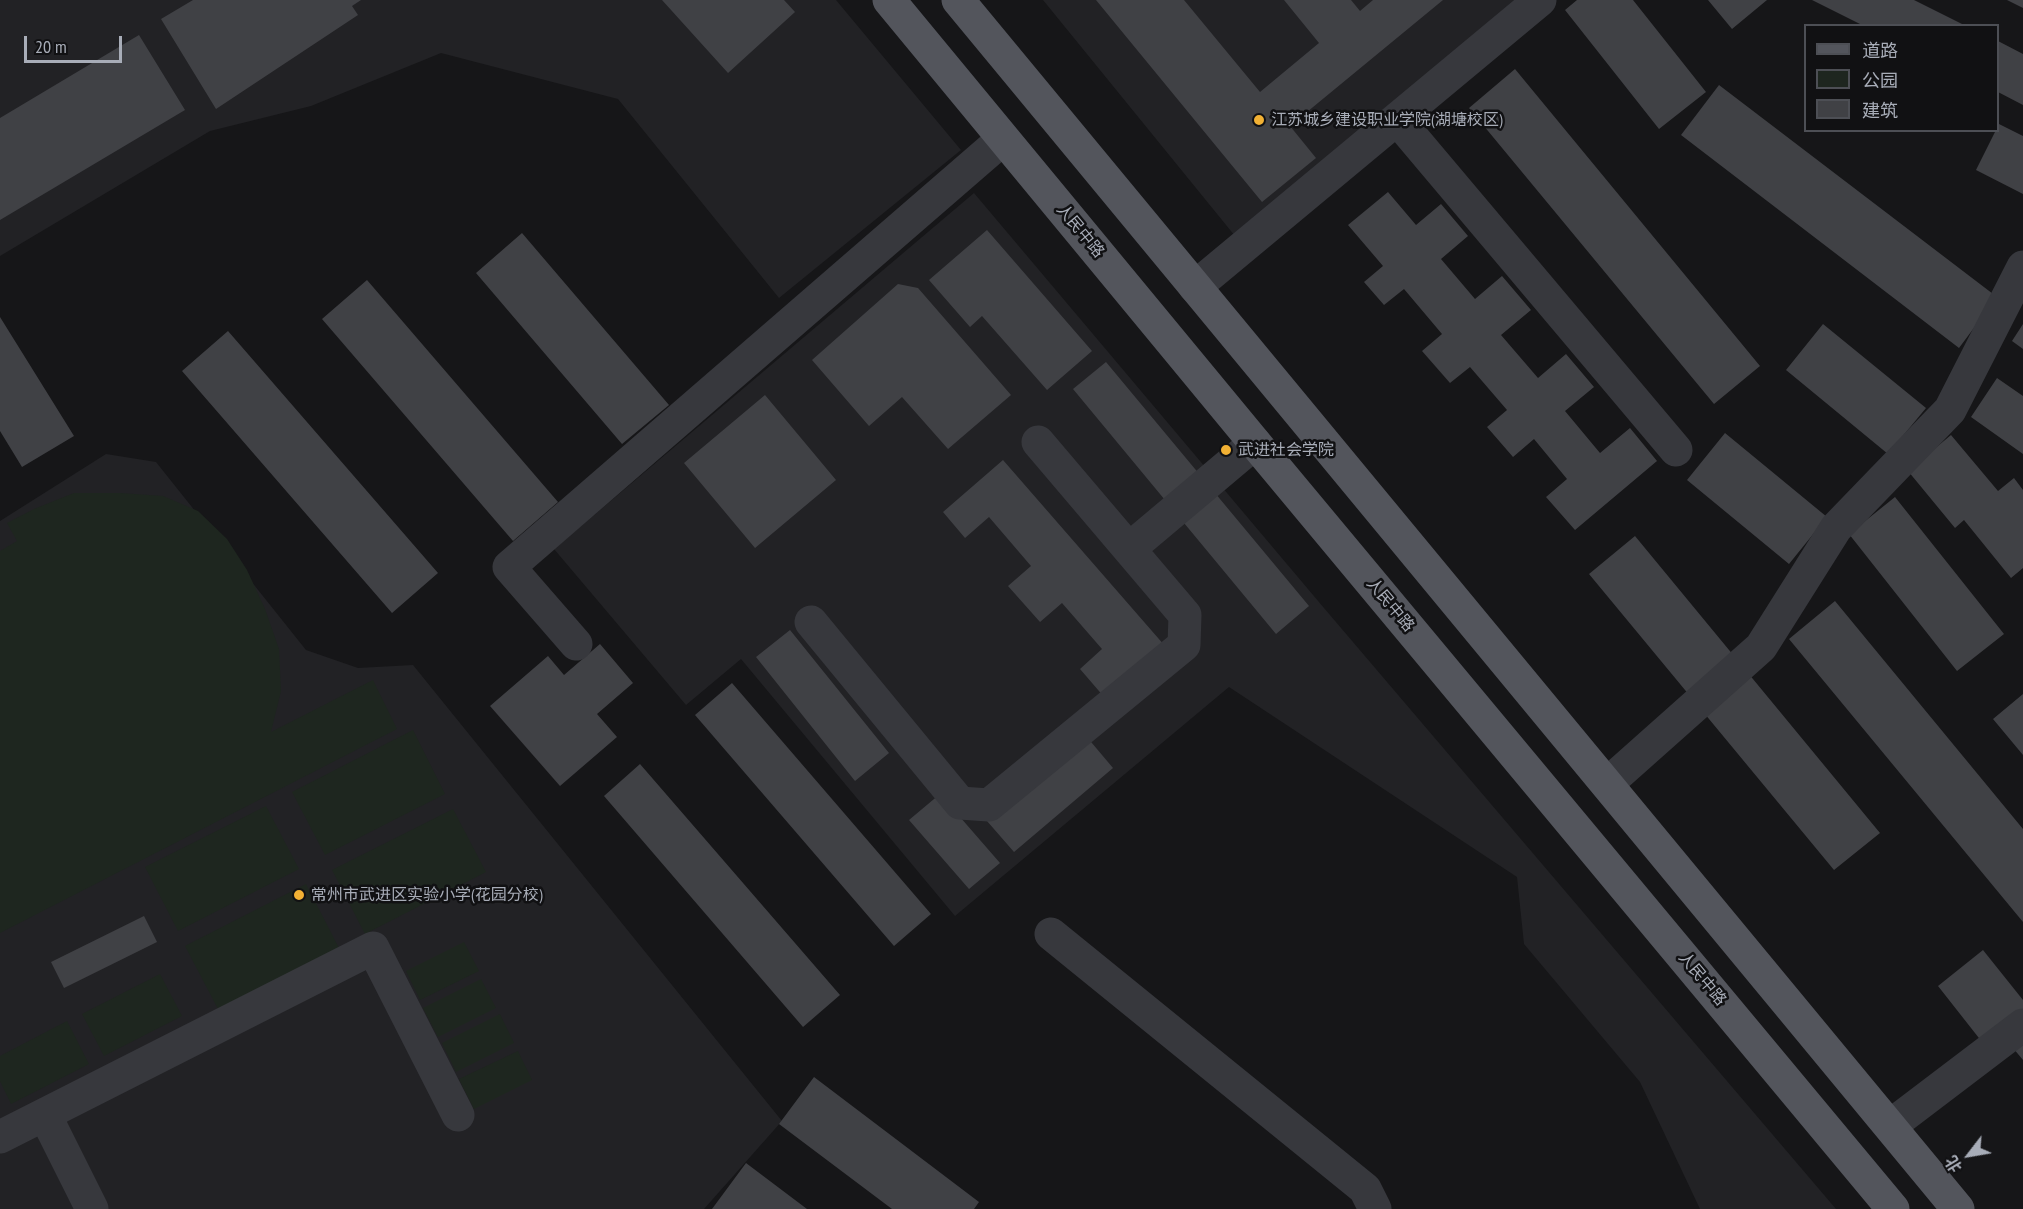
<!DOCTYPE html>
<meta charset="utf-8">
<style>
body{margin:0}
#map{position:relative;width:2023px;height:1209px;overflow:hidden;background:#161618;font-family:"PT Sans Narrow","Noto Sans SC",sans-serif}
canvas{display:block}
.legend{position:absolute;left:1804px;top:24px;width:195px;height:108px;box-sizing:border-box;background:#111113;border:2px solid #4d4f55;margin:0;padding:8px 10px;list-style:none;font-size:18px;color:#a8adb8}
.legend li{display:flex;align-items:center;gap:12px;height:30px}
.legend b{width:30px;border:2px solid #4d4f55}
.north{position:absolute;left:1939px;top:1125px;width:60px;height:60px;-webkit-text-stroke:4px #111113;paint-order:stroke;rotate:239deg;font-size:16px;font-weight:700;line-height:24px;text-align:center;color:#a8adb8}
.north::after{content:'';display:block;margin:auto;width:21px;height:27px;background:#a8adb8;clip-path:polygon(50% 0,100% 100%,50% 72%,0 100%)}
.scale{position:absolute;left:24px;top:36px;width:98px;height:27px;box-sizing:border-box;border:3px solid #a8adb8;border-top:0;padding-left:8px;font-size:18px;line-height:21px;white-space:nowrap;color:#a8adb8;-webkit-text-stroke:4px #111113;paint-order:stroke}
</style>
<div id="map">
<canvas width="2023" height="1209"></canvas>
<ul class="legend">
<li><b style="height:8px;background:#53555c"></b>道路</li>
<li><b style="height:16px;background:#1e261f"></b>公园</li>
<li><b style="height:16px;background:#404145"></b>建筑</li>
</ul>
<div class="north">北</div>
<div class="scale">20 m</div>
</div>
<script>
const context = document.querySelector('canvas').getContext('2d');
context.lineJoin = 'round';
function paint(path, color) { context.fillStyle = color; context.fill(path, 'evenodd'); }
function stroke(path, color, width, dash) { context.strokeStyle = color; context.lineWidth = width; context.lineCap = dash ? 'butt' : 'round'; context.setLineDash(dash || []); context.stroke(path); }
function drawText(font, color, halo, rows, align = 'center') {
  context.font = font + ' "PT Sans Narrow","Noto Sans SC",sans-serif'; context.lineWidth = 5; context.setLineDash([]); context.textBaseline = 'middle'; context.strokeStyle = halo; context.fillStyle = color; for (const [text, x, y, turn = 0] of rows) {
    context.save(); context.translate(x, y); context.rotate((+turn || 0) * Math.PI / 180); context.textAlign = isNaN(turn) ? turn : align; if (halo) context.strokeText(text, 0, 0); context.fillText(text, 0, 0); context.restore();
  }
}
paint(new Path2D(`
 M 0,0 L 836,0 L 961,150 L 779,298 L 618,99 L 441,53 L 311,106 L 210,131 L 0,256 Z
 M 1043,0 L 1526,0 L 1235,236 Z
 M 974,193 L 1324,608 L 1836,1209 L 1700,1209 L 1640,1082 L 1524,944 L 1517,877 L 1229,687 L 955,916 L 741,659 L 686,705 L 554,549 Z
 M 106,454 L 156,462 L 306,650 L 358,668 L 413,665 L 782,1121 L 704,1209 L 0,1209 L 0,521 Z`), '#222225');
paint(new Path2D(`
 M 74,493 L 120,493 L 163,496 L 198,511 L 227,539 L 247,570 L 265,609 L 279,649 L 281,691 L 271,732 L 373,680 L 397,729 L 0,933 L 0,551 L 17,541 L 7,523 L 34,509 Z
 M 413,730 L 445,794 L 325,855 L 292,792 Z
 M 266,806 L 299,869 L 178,931 L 145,867 Z
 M 453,809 L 486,872 L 365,934 L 332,870 Z
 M 306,884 L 339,948 L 218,1009 L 185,946 Z
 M 464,942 L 479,971 L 420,1000 L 406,971 Z
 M 160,974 L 182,1016 L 104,1056 L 82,1014 Z
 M 481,979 L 496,1008 L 438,1037 L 423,1008 Z
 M 500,1014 L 514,1043 L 456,1072 L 442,1043 Z
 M 67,1021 L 89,1064 L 11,1104 L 0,1081 L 0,1056 Z
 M 518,1051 L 532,1080 L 474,1109 L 459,1079 Z`), '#1e261f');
paint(new Path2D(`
 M 193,0 L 361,0 L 352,6 L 358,15 L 216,109 L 161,19 Z
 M 662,0 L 784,0 L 795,12 L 728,73 Z
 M 1096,0 L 1184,0 L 1260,92 L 1319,43 L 1284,0 L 1351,0 L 1360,11 L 1373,0 L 1443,0 L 1290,126 L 1316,158 L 1262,202 Z
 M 1577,0 L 1633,0 L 1706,92 L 1659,129 L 1565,10 Z
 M 1708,0 L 1767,0 L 1732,29 Z
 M 1812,0 L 1914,0 L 1966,26 L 1864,26 Z
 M 2007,0 L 2023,0 L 2023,8 Z
 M 139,35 L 185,110 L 0,220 L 0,118 Z
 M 1998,41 L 2023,54 L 2023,105 L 1998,92 Z
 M 1515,69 L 1760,366 L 1714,404 L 1469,108 Z
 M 1719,85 L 1997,297 L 1959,348 L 1681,135 Z
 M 1999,124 L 2023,136 L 2023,194 L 1976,170 Z
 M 1388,192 L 1416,225 L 1441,204 L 1468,236 L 1441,259 L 1475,299 L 1502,276 L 1531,310 L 1501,335 L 1538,378 L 1566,354 L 1594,387 L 1565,411 L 1600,453 L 1630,428 L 1657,461 L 1575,530 L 1546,497 L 1567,479 L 1534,439 L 1513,457 L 1487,427 L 1507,410 L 1470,367 L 1450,383 L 1422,351 L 1442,334 L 1404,289 L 1384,305 L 1364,282 L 1383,266 L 1348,225 Z
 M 987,230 L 1092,351 L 1047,390 L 982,316 L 970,327 L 929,280 Z
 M 522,233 L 669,405 L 622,444 L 476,273 Z
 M 367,280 L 558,502 L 513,541 L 322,319 Z
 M 898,284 L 918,288 L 1011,395 L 948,449 L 902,397 L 869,426 L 812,360 Z
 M 0,317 L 74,436 L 22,467 L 0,431 Z
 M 1823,324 L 1926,408 L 1888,454 L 1786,370 Z
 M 2023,324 L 2023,349 L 2012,341 Z
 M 228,331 L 438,573 L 392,613 L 182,371 Z
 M 1106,362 L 1309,606 L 1276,634 L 1073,389 Z
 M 1997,378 L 2023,396 L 2023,454 L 1971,417 Z
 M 765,395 L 836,480 L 755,548 L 684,463 Z
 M 1725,433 L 1827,517 L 1789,564 L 1687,480 Z
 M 1951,435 L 1998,491 L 2014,478 L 2023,490 L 2023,568 L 2011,578 L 1964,520 L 1955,528 L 1908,471 Z
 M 1003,460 L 1165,646 L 1105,698 L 1080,669 L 1102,649 L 1062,603 L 1040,622 L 1008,586 L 1031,566 L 989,517 L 965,538 L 943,512 Z
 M 1895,497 L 2004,634 L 1957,671 L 1849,534 Z
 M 1635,536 L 1880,833 L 1834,870 L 1589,574 Z
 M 1835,601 L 2023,829 L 2023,922 L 1789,639 Z
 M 790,630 L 889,753 L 855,781 L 756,657 Z
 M 600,644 L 633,683 L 597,714 L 617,737 L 560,786 L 490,706 L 548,656 L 564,675 Z
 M 732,683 L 931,914 L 894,946 L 695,715 Z
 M 2023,694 L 2023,755 L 1993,719 Z
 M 1086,736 L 1113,768 L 1014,852 L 987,821 Z
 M 640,764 L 840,995 L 803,1027 L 604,796 Z
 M 940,794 L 1000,863 L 969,889 L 909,820 Z
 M 144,916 L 157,942 L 64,988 L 51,962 Z
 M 1983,950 L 2023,1000 L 2023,1060 L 2013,1048 L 1997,1061 L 1938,986 Z
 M 814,1077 L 979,1202 L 974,1209 L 892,1209 L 779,1124 Z
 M 746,1163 L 807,1209 L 712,1209 Z`), '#404145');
stroke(new Path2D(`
 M 1397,119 L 1676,450
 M 1195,287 L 1540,0
 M 1129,549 L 1255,443
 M 811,622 L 960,803 L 989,805 L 1184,645 L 1185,615 L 1038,442
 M 576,644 L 509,567 L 1003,139
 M 1607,784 L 1761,647 L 1836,528 L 1950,410 L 2023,267
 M 1051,934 L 1365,1189 L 1375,1209
 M 45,1115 L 92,1209
 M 1890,1126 L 2023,1025
 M 0,1137 L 373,948 L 458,1115`), '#37383d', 33);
stroke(new Path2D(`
 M 889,0 L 1255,443 L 1893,1209
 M 958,0 L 1958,1209`), '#53555c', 33);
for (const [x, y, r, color] of [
 [1259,120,6,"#f2b134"],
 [1226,450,6,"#f2b134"],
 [299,895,6,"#f2b134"]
]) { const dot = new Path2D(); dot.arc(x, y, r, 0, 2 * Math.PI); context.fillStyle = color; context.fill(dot); stroke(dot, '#111113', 2); }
drawText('16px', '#a8adb8', '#111113', [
 ["江苏城乡建设职业学院(湖塘校区)",1271,120],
 ["武进社会学院",1238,450],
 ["常州市武进区实验小学(花园分校)",311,895]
], 'left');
drawText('16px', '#a8adb8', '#111113', [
 ["人民中路",1080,231,50],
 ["人民中路",1390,605,50],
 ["人民中路",1702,979,50]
]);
</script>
